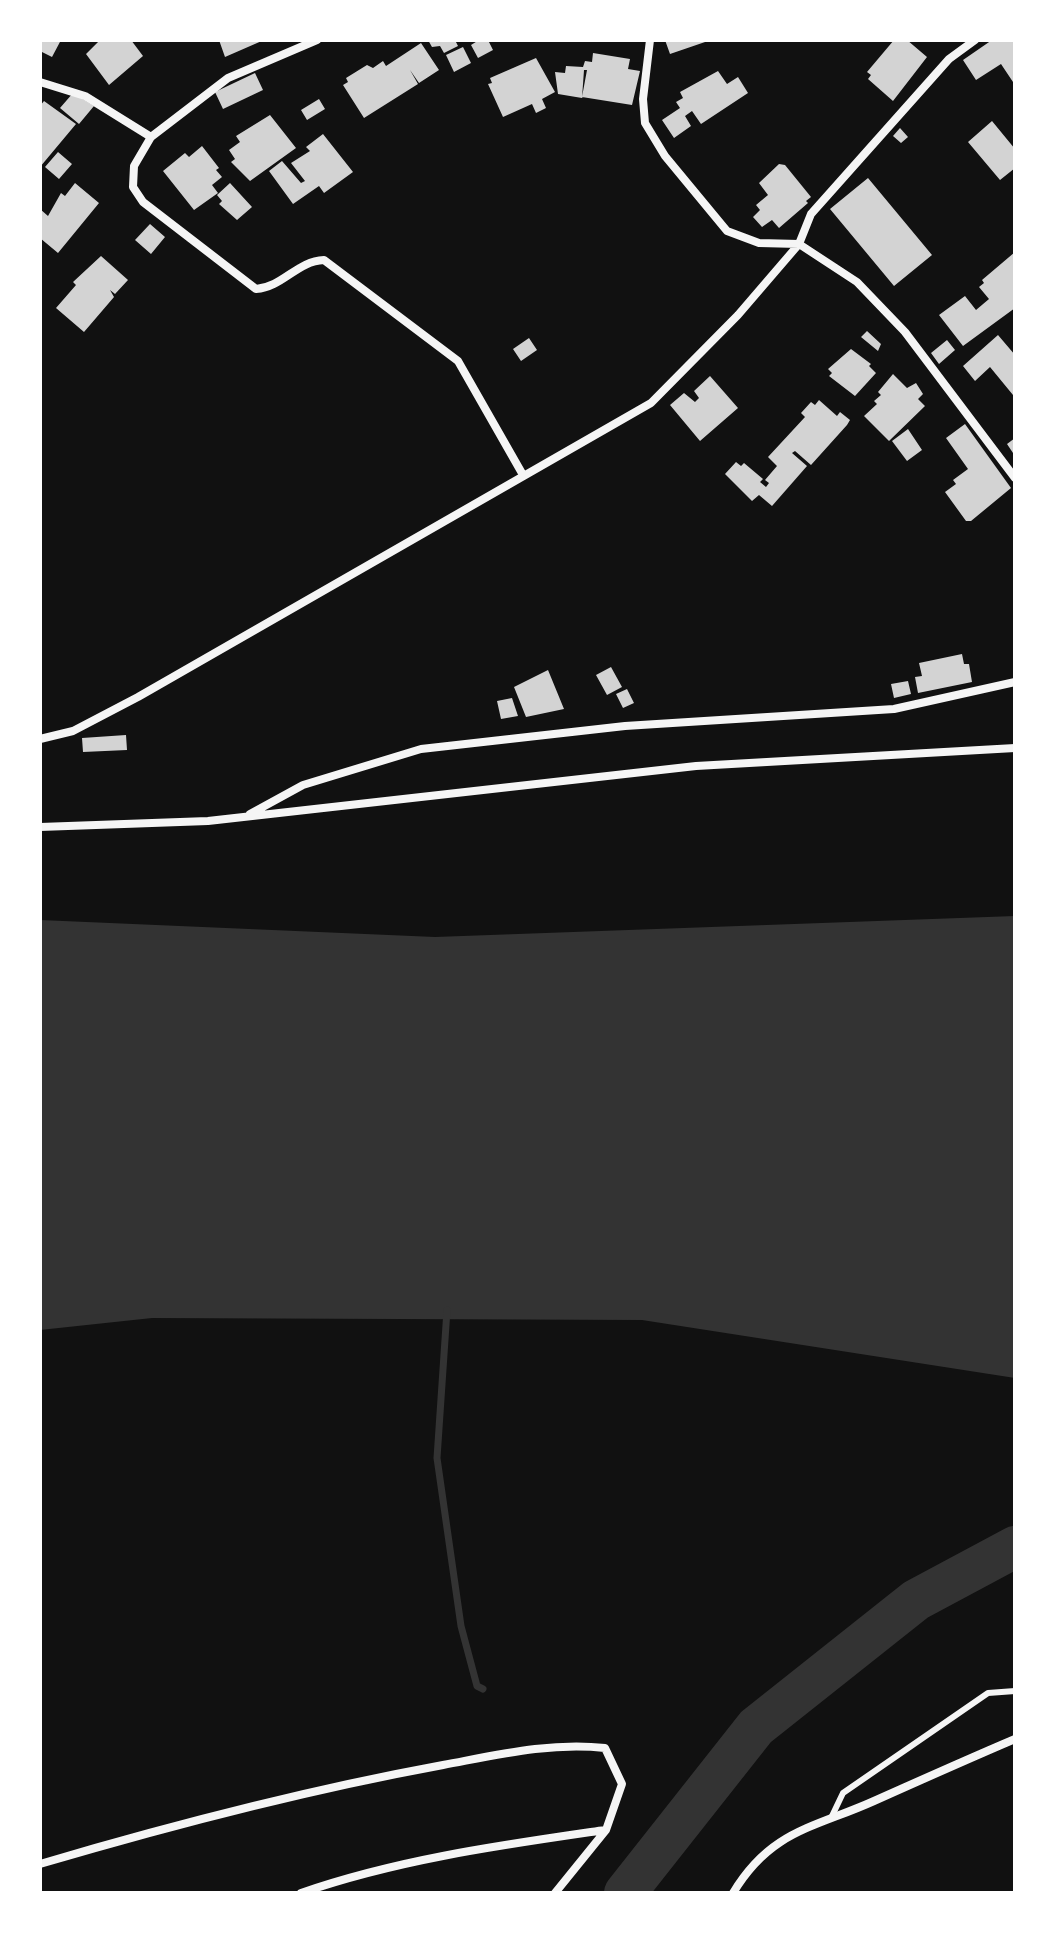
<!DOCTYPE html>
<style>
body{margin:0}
#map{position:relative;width:1055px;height:1933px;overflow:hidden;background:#111;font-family:Raleway,sans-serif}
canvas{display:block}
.frame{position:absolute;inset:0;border:42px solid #fff;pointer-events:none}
</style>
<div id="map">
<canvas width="1055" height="1933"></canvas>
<div class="frame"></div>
</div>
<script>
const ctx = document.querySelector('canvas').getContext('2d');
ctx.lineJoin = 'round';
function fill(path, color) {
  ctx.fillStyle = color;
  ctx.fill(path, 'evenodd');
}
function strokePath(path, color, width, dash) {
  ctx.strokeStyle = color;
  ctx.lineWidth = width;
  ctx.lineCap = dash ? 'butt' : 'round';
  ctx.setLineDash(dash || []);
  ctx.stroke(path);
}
fill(new Path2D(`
 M1015,916V1378L642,1320L152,1318L40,1330V920L435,937Z`), '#333');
strokePath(new Path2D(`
 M447,1310L437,1458L461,1626L477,1686L483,1689`), '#333', 7);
strokePath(new Path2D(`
 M625,1893L756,1727L916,1600L1015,1547`), '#333', 42);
fill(new Path2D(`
 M41,40H61L52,57L40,51Z
 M100,40H131L143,56L109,85L86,54Z
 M219,40H264L225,57Z
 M428,40H455L458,46L444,53L440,46L432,47Z
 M479,40H488L493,50L478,58L471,45Z
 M665,40H708V41L670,54Z
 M894,40H907L927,57L893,101L868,79L871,75L867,72Z
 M992,40H1015V85L1001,64L976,80L963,60Z
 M421,43L439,70L419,83L410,70L418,84L364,118L343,85L348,82L346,78L367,65L373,68L383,61L386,66Z
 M463,47L471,63L454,72L446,55Z
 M593,53L630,59L628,69L640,71L632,105L582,97L587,70H584L582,98L558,94L555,72L565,73L566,66L583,67L585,61L592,62Z
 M536,58L555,92L542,99L546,108L536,113L532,104L503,117L488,84L492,83L490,78Z
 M718,71L727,84L738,77L748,93L701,124L692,111L685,116L691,126L674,138L662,120L680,108L676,102L683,98L680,92Z
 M255,73L263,90L223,109L215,92Z
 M73,93L94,106L79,124L60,108Z
 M319,99L325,109L307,120L301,110Z
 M44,101L76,124L40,167V106Z
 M270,115L296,148L250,181L231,162L235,159L229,150L240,142L236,136Z
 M992,121L1015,149V168L1000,180L968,142Z
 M900,128L908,137L901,143L893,136Z
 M323,134L353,172L324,193L319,186L293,204L269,171L282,161L301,183L305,181L291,163L310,151L306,147Z
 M202,146L219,168L216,170L222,177L212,185L218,193L194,210L163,171L185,153L189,157Z
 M58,152L72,164L59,179L45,167Z
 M779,164L785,165L811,197L806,201L808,203L779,228L772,220L762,227L753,217L760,210L756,205L768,195L759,183Z
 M868,178L932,255L894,286L830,209Z
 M75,183L99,203L58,253L40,238V209L48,216L61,193L65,196Z
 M230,183L252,207L237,220L219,204L222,201L217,195Z
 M150,224L165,237L151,254L135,240Z
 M1015,252V308L963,346L939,315L965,296L976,310L989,299L979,287L984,283L982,280Z
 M101,256L128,280L115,294L110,290L114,297L84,332L56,308L76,285L73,282Z
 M867,331L881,344L878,351L861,337Z
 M998,335L1015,355L1013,395L990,367L975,381L963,366Z
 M529,338L537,350L521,361L513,349Z
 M947,340L955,350L939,364L931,353Z
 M851,349L871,364L869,366L876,373L855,396L829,376L832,373L828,369Z
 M893,374L907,388L916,383L923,394L918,399L925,406L889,441L864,416L877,404L874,401L881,395L878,392Z
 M710,376L738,408L700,441L670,405L684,393L695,402L699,398L694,391Z
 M819,400L837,416L840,412L850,420L847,425L811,465L795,451L792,453L807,466L772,506L759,495L752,501L725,474L736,462L741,466L744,463L763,479L760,482L766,487L769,483L765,480L777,466L768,457L805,417L801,413L811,402L815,405Z
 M965,424L1011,488L971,521H966L945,492L956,484L953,480L968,469L946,438Z
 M908,429L922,450L907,461L892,441Z
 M1015,438V456L1007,444Z
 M962,654L964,664H969L972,682L918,693L915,677L922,676L919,663Z
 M611,667L622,687L607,695L596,675Z
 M548,670L564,709L526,717L514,687Z
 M908,681L911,694L894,698L891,684Z
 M627,689L634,703L623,708L616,694Z
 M512,698L518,716L501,719L497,701Z
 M126,735L127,750L83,752L82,738Z`), '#d3d3d3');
strokePath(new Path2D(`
 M832,1816L843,1793L988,1693L1015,1691`), '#f5f5f5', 6);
strokePath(new Path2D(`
 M317,40L228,78L151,137L134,166L133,187L143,202L256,289C283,287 297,261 324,260L458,361L523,475
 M650,40L643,99L645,123L665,156L727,231L759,243L799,244L857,282L905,332L1015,478
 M40,82L85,96L151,137
 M40,739L73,731L138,697L651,403L738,315L799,244L811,214L949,59L975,40
 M250,814L303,785L421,749L625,726L894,709L1015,682
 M40,827L208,821L696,766L1015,748
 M40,1864C172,1825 307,1790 443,1765C497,1755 550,1742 605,1748L622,1784L606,1830L555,1893
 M301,1893C399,1859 502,1845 605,1830
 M733,1893C771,1830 814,1828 874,1801C921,1780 968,1759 1015,1739`), '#f5f5f5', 8);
</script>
